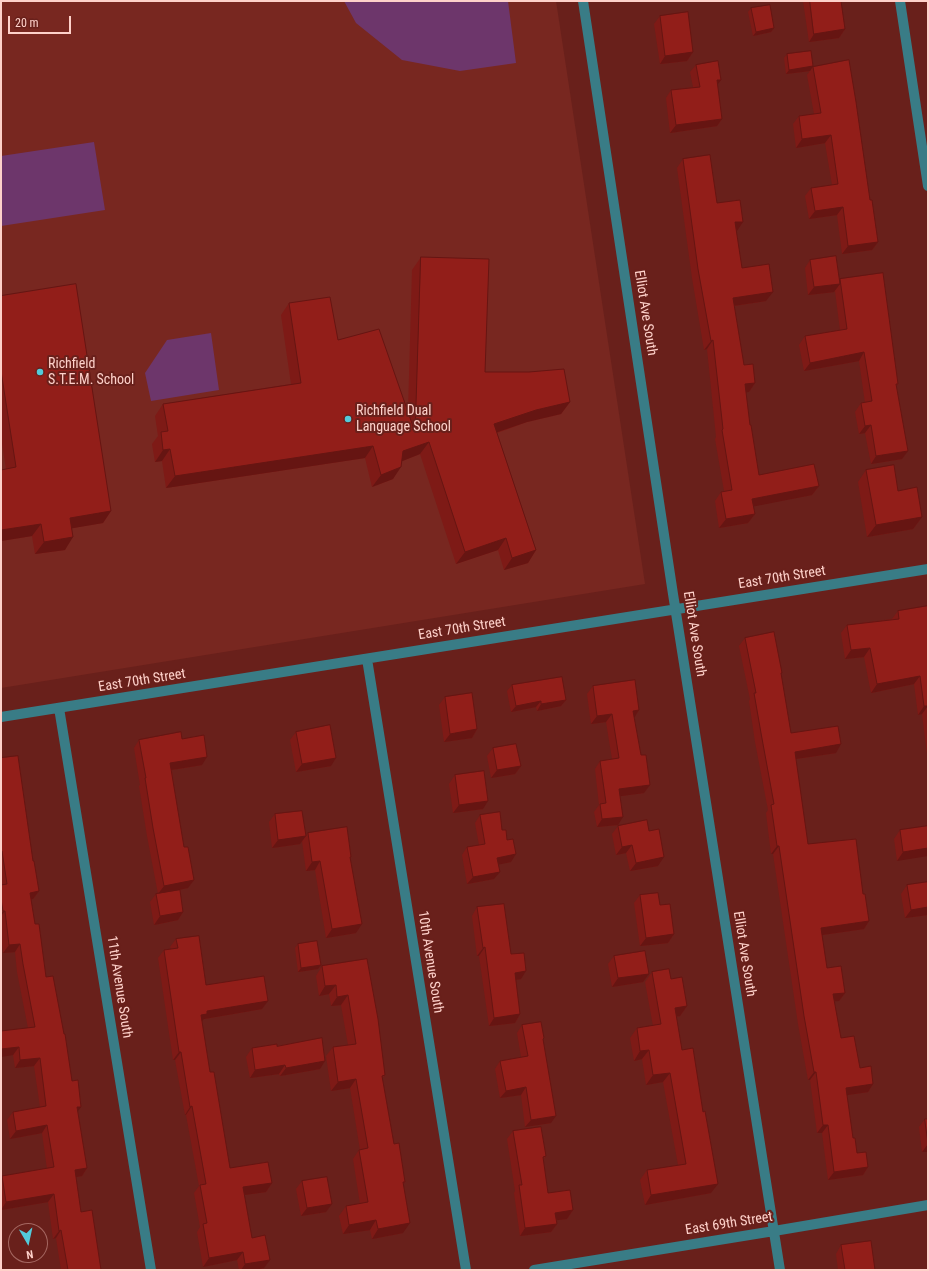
<!DOCTYPE html>
<style>
body{margin:0}
#map{position:relative;width:929px;height:1271px;overflow:hidden;background:#69201b;font-family:"Roboto Condensed",sans-serif}
canvas{display:block}
.frame{position:absolute;inset:0;border:2px solid #fed1ca;pointer-events:none}
.north{position:absolute;left:8px;top:1223px;width:40px;height:40px;box-sizing:border-box;background:#69201b;border:1px solid #a56761;border-radius:50%;rotate:171deg;font-size:11px;font-weight:700;line-height:16px;text-align:center;color:#fed1ca}
.north::after{content:'';display:block;margin:auto;width:14px;height:18px;background:#53cbdb;clip-path:polygon(50% 0,100% 100%,50% 72%,0 100%)}
.scale{position:absolute;left:8px;top:16px;width:63px;height:18px;box-sizing:border-box;border:2px solid #fed1ca;border-top:0;padding-left:5px;font-size:12px;line-height:14px;white-space:nowrap;color:#fed1ca;-webkit-text-stroke:3px #69201b;paint-order:stroke}
</style>
<div id="map">
<canvas width="929" height="1271"></canvas>
<div class="frame"></div>
<div class="north">N</div>
<div class="scale">20 m</div>
</div>
<script>
const ctx = document.querySelector('canvas').getContext('2d');
ctx.lineJoin = 'round';
function fill(path, color) {
  ctx.fillStyle = color;
  ctx.fill(path, 'evenodd');
}
function strokePath(path, color, width, dash) {
  ctx.strokeStyle = color;
  ctx.lineWidth = width;
  ctx.lineCap = dash ? 'butt' : 'round';
  ctx.setLineDash(dash || []);
  ctx.stroke(path);
}
function write(font, color, halo, rows, align = 'center') {
  ctx.font = font + ' "Roboto Condensed",sans-serif';
  ctx.lineWidth = 4;
  ctx.setLineDash([]);
  ctx.textBaseline = 'middle';
  ctx.strokeStyle = halo;
  ctx.fillStyle = color;
  for (const [text, x, y, turn = 0] of rows) {
    ctx.save();
    ctx.translate(x, y);
    ctx.rotate((+turn || 0) * Math.PI / 180);
    ctx.textAlign = isNaN(turn) ? turn : align;
    if (halo) ctx.strokeText(text, 0, 0);
    ctx.fillText(text, 0, 0);
    ctx.restore();
  }
}
fill(new Path2D(`
 M1,1H556L645,584L1,688Z`), '#782720');
fill(new Path2D(`
 M344,1H508L516,63L460,71L402,60L356,23Z
 M94,142L105,210L1,226V156Z
 M211,333L219,390L151,401L145,373L167,340Z`), '#6d366b');
strokePath(new Path2D(`
 M583,1L673,594L780,1270
 M900,1L928,186
 M367,659L466,1270
 M59,708L151,1270
 M1,717L928,569
 M534,1270L774,1231L928,1205`), '#397c86', 10);
fill(new Path2D(`
 M803,1H841L845,29L839,38L809,42Z
 M751,8L774,28L771,32L753,36L748,12Z
 M660,16L693,52L687,61L660,64L654,24Z
 M787,54L810,71L786,74L784,58Z
 M696,65L722,119L717,126L670,133L666,98L671,90L693,87L690,72Z
 M813,67L870,200L878,242L872,250L842,254L837,215L809,219L805,196L811,188L832,185L825,143L796,148L793,124L799,116L814,114L807,75Z
 M683,159L737,231H736L742,268L766,301L734,306L744,365L755,383L749,392H746L750,425L759,475L819,486L812,495L753,506L755,514L748,523L719,528L715,501L721,492L724,491L715,439L716,437L707,349L704,350L692,278L677,168Z
 M421,257L485,372L570,402L561,414L527,422L497,433L536,550L528,563L504,570L498,550L456,564L420,454L402,461L393,479L372,487L365,458L166,488L162,461L155,462L152,444L158,436L155,416L163,404L291,384L281,315L289,303L338,340L408,411L412,270Z
 M810,260L839,281L840,279L898,384L896,387L902,459L871,464L865,433L859,434L855,412L861,403H865L859,361L804,371L799,345L805,336L840,330L835,291L834,292L808,295L805,268Z
 M1,296L111,511L103,523L72,528L65,550L35,554L32,536L1,541V470L6,469L1,437Z
 M866,470L898,491L922,517L913,529L867,537L858,482Z
 M928,606V762L922,714L918,715L914,684L871,693L864,657L845,659L841,633L847,625L892,619L898,611Z
 M745,638L781,675L791,733L836,753L796,759L808,844L863,894L869,921L864,929L822,935L827,968L845,993L839,1001H834L841,1038L860,1068L873,1084L868,1092L847,1095L853,1138L857,1153L868,1167L863,1175L828,1180L822,1133H817L810,1080H808L798,1024L773,854H771L766,813L768,810L755,742L749,701L750,699L739,646Z
 M512,685L566,700L561,706L537,711L536,707L511,712L507,691Z
 M593,686L639,710L634,717L644,793L620,796L618,825L597,827L594,812L599,805L595,769L600,761L612,759L606,722L591,724L587,694Z
 M445,697L477,729L472,738L444,742L439,705Z
 M296,732L331,766L296,772L290,740Z
 M182,739L202,765L172,770L188,888L172,891L183,912L178,920L154,925L150,902L156,894H158L147,836L139,786L140,785L134,748L139,740Z
 M493,748L521,766L515,774L491,778L487,756Z
 M1,758L33,861L39,891L33,899H31L35,924L46,977L72,1081L78,1111L87,1168L82,1176L76,1177L81,1212L101,1270H61L56,1238L53,1239L48,1202L1,1210V1178L2,1176L47,1169L42,1133L10,1139L7,1120L13,1112L40,1107L34,1066L15,1068L13,1055L28,1028L17,972L15,952L3,953L1,934Z
 M455,775L483,809L453,813L449,784Z
 M275,814L306,836L308,833L351,857L350,859L356,933L326,938L315,870L306,871L302,841L300,844L272,848L269,822Z
 M480,815L502,830L511,862L498,864L494,879L467,884L462,855L467,847L479,845L475,823Z
 M618,826L649,831L658,866L630,871L626,853L616,855L612,834Z
 M928,826L897,861L894,839L900,830Z
 M928,882V915L905,918L901,894L907,885Z
 M640,895L660,905L674,934L668,943L640,946L634,903Z
 M477,907L511,954L521,979L516,980L520,1014L515,1023L489,1026L479,956H477L472,916Z
 M176,939L206,985L262,1009L204,1019L202,1021L210,1072L230,1168L272,1183L266,1192L244,1195L252,1238L264,1268L255,1270H239L237,1260L203,1267L197,1232L200,1227L194,1193L199,1186L186,1115H185L175,1060H173L158,958L164,950L171,949L170,947Z
 M298,944L321,965L318,969L298,972L295,948Z
 M614,956L649,974L643,982L612,987L608,964Z
 M367,959L385,1075L382,1079L394,1144L405,1182L403,1185V1233L372,1239L370,1230L343,1234L339,1216L346,1206L360,1204L353,1159L359,1150H360L350,1088L331,1091L326,1056L333,1047L348,1045L341,1005L331,1006L329,994L319,996L316,976L322,966Z
 M652,972L671,979L687,1006L680,1016L676,1017L682,1050L711,1193L645,1205L640,1180L647,1170L678,1165L663,1082L646,1085L642,1059L634,1061L630,1038L637,1028L653,1026L645,982Z
 M522,1025L543,1040L551,1123L525,1127L521,1095L500,1098L495,1069L500,1061L521,1057L517,1033Z
 M277,1046L320,1069L280,1076L279,1074L250,1078L246,1057L252,1048Z
 M925,1119H928V1152H922L919,1127Z
 M513,1131L546,1156L543,1160L548,1193L573,1210L567,1219L556,1220L557,1224L551,1232L520,1236L514,1193L515,1191L507,1139Z
 M302,1181L326,1212L301,1216L296,1189Z
 M841,1245L875,1270H838L836,1254Z`), '#7e1a16');
fill(new Path2D(`
 M774,28L771,32L753,36L756,32Z
 M845,29L839,38L809,42L814,34Z
 M693,52L687,61L660,64L665,56Z
 M813,66L810,71L786,74L789,70Z
 M717,80H721L716,87Z
 M722,119L717,126L670,133L676,125Z
 M831,135L825,143L796,148L802,139Z
 M843,207L837,215L809,219L815,211Z
 M735,222H743L737,231L729,232Z
 M878,242L872,250L842,254L848,246Z
 M840,284L834,292L808,295L814,287Z
 M773,292L766,301L726,307L733,298Z
 M713,340L707,349L704,350L711,341Z
 M864,352L859,361L804,371L810,363Z
 M755,383L749,392L739,393L745,384Z
 M570,402L561,414L527,422L486,436L494,424L536,410Z
 M871,425L865,433L859,434L865,426Z
 M429,442L420,454L395,464L403,451Z
 M373,446L365,458L166,488L175,476Z
 M170,449L162,461L155,462L163,450Z
 M908,451L902,459L871,464L876,456Z
 M401,467L393,479L372,487L381,475Z
 M819,486L812,495L746,508L752,499Z
 M111,511L103,523L62,530L70,518Z
 M755,514L748,523L719,528L726,519Z
 M922,517L913,529L867,537L876,525Z
 M41,524L32,536L1,541V530Z
 M73,537L65,550L35,554L44,542Z
 M506,538L498,550L456,564L465,552Z
 M536,550L528,563L504,570L512,558Z
 M870,648L864,657L845,659L851,650Z
 M920,676L914,684L871,693L877,684Z
 M566,700L561,706L537,711L541,704Z
 M541,701L536,707L511,712L516,706Z
 M924,706H928L922,714L918,715Z
 M639,710L634,718L633,711Z
 M612,714L606,722L591,724L597,716Z
 M477,729L472,738L444,742L450,734Z
 M841,744L836,753L789,760L795,752Z
 M207,757L202,765L165,771L170,763Z
 M336,758L331,766L296,772L302,764Z
 M521,766L515,774L491,778L497,770Z
 M650,785L644,793L614,797L619,789Z
 M488,801L483,809L453,813L459,805Z
 M623,817L618,825L597,827L602,819Z
 M306,836L300,844L272,848L278,840Z
 M632,845L626,853L616,855L622,847Z
 M777,846H779L773,854H771Z
 M928,848V856L897,861L903,852Z
 M516,854L511,862L492,866L497,858Z
 M664,857L658,866L630,871L636,863Z
 M320,861L315,870L306,871L312,862Z
 M500,872L494,879L467,884L473,877Z
 M194,880L188,888L158,894L164,886Z
 M39,891L33,899L24,900L30,893Z
 M928,907V915L905,918L911,910Z
 M3,911H5L1,916V914Z
 M183,912L178,920L154,925L160,916Z
 M869,921L864,929L815,936L821,928Z
 M362,924L356,933L326,938L332,929Z
 M674,934L668,943L640,946L646,938Z
 M20,944L15,952L3,953L9,945Z
 M485,947L479,956H477L483,948Z
 M321,965L318,969L298,972L301,968Z
 M526,971L521,979L509,981L515,973Z
 M649,974L643,982L612,987L618,978Z
 M336,985L329,994L319,996L325,986Z
 M845,993L839,1001L827,1002L833,994Z
 M348,995L341,1005L331,1006L337,997Z
 M268,1001L262,1009L204,1019L201,1022V1015L207,1011Z
 M687,1006L680,1016L668,1018L675,1008Z
 M520,1014L515,1023L489,1026L494,1018Z
 M19,1047L13,1055L1,1057V1049Z
 M649,1050L642,1059L634,1061L640,1051Z
 M179,1052H181L175,1060H173Z
 M40,1058L34,1066L15,1068L20,1060Z
 M325,1061L320,1069L280,1076L286,1068Z
 M285,1065L279,1074L250,1078L255,1070Z
 M814,1072H816L810,1080H808Z
 M670,1073L663,1082L646,1085L653,1075Z
 M356,1079L350,1088L331,1091L338,1082Z
 M873,1084L868,1092L841,1096L846,1088Z
 M526,1087L521,1095L500,1098L506,1091Z
 M192,1106L186,1115H185L190,1107Z
 M77,1107H81L76,1114Z
 M556,1116L551,1123L525,1127L531,1120Z
 M47,1125L42,1133L10,1139L16,1131Z
 M823,1125H828L822,1133H817Z
 M928,1144V1152H922Z
 M868,1167L863,1175L828,1180L834,1172Z
 M87,1168L82,1176L70,1178L75,1170Z
 M272,1183L266,1192L237,1196L243,1187Z
 M718,1184L711,1193L645,1205L651,1195Z
 M54,1194L48,1202L1,1210L6,1202Z
 M332,1204L326,1212L301,1216L307,1208Z
 M573,1210L567,1219L550,1221L555,1213Z
 M376,1220L370,1230L343,1234L349,1225Z
 M410,1223L403,1233L372,1239L378,1229Z
 M557,1224L551,1232L520,1236L525,1228Z
 M61,1230L56,1238L53,1239L59,1231Z
 M243,1252L237,1260L203,1267L209,1258Z
 M270,1260L264,1268L255,1270H241L245,1264Z`), '#661512');
const building = new Path2D(`
 M810,1H841L845,29L814,34Z
 M770,5L774,28L756,32L751,8Z
 M688,12L693,52L665,56L660,16Z
 M811,51L813,66L789,70L787,54Z
 M849,60L856,102L870,200H872L878,242L848,246L843,207L815,211L811,188L838,184L831,135L802,139L799,116L821,113L813,67Z
 M718,61L721,80H717L722,119L676,125L671,90L700,87L696,65Z
 M710,155L717,203L740,200L743,222H735L742,268L769,264L773,292L733,298L744,365L753,364L755,383L745,384L750,425H751L759,475L814,464L819,486L752,499L755,514L726,519L721,492L732,490L722,430L723,429L713,340L711,341L698,269L683,159Z
 M836,256L840,284L814,287L810,260Z
 M421,257L489,259L485,372H529L564,369L570,402L536,410L494,424L536,550L512,558L506,538L465,552L429,442L403,451L401,467L381,475L373,446L175,476L170,449L163,450L161,432L168,431L163,404L301,383L289,303L330,297L338,340L379,329L415,432Z
 M883,273L898,384H896L908,451L876,456L871,425L865,426L861,403L872,401L864,352L810,363L805,336L847,329L840,279Z
 M76,284L111,511L70,518L73,537L44,542L41,524L1,530V470L16,467L1,371V296Z
 M894,465L898,491L917,487L922,517L876,525L866,470Z
 M928,606V708V706H924L920,676L877,684L870,648L851,650L847,625L899,619L898,611Z
 M774,632L782,673H781L791,733L838,726L841,744L795,752L808,844L856,839L863,894H865L869,921L821,928L827,968L841,966L845,993L833,994L841,1038L854,1036L860,1068L871,1066L873,1084L846,1088L853,1138H855L857,1153L866,1152L868,1167L834,1172L828,1125H823L816,1072H814L804,1016L779,846H777L771,805L774,804L761,733L754,693H756L745,638Z
 M562,677L566,700L541,704V701L516,706L512,685Z
 M635,680L639,710L633,711L641,755H646L650,785L619,789L623,817L602,819L600,804L606,803L600,761L619,758L612,714L597,716L593,686Z
 M472,693L477,729L450,734L445,697Z
 M330,725L336,758L302,764L296,732Z
 M181,732L182,739L204,735L207,757L170,763L184,847H188L194,880L164,886L153,828L145,778H146L139,740Z
 M516,744L521,766L497,770L493,748Z
 M18,756L33,861H34L39,891L30,893L35,924H39L46,977L53,976L64,1034H65L72,1081L78,1080L81,1107H77L87,1168L75,1170L81,1212L92,1210L101,1270H68L61,1230L59,1231L54,1194L6,1202L2,1176L54,1167L47,1125L16,1131L13,1112L46,1106L40,1058L20,1060L19,1047L1,1049V1031L35,1027L23,964L20,944L9,945L5,911H3L1,899V885L7,884L2,851H1V758Z
 M484,771L488,801L459,805L455,775Z
 M302,811L306,836L278,840L275,814Z
 M500,812L502,830H506L507,840L513,839L516,854L497,858L500,872L473,877L467,847L485,844L480,815Z
 M647,820L649,831L659,829L664,857L636,863L632,845L622,847L618,826Z
 M928,826V848L903,852L900,830Z
 M347,827L351,857H350L362,924L332,929L320,861L312,862L308,833Z
 M928,882V907L911,910L907,885Z
 M180,890L183,912L160,916L156,894Z
 M658,893L660,905L670,904L674,934L646,938L640,895Z
 M504,904L511,954L524,953L526,971L515,973L520,1014L494,1018L485,947L483,948L477,907Z
 M199,936L206,985L264,976L268,1001L207,1011V1014L201,1015L210,1072H214L230,1168L268,1162L272,1183L243,1187L252,1238L265,1235L270,1260L245,1264L243,1252L209,1258L203,1224L207,1223L200,1185L206,1184L192,1106L190,1107L181,1052H179L164,950L178,948L176,939Z
 M317,941L321,965L301,968L298,944Z
 M645,951L649,974L618,978L614,956Z
 M367,959L378,1019L385,1075L382,1076L394,1144L399,1143L405,1182H403L410,1223L378,1229L376,1220L349,1225L346,1206L368,1202L359,1150L368,1148L356,1079L338,1082L333,1047L356,1044L348,995L337,997L336,985L325,986L322,966Z
 M669,969L671,979L682,977L687,1006L675,1008L682,1050L693,1048L703,1112L705,1111L718,1184L651,1195L647,1170L686,1164L670,1073L653,1075L649,1050L640,1051L637,1028L661,1024L652,972Z
 M541,1022L544,1038L543,1039L556,1116L531,1120L526,1087L506,1091L500,1061L528,1056L522,1025Z
 M322,1038L325,1061L286,1068L285,1065L255,1070L252,1048L277,1044V1046Z
 M925,1119H928V1143Z
 M541,1127L546,1156L543,1157L548,1193L570,1190L573,1210L555,1213L557,1224L525,1228L519,1185H522L513,1131Z
 M327,1177L332,1204L307,1208L302,1181Z
 M871,1241L875,1270H845L841,1245Z`);
fill(building, '#921e19');
strokePath(building, '#661512', 1);
for (const [x, y, r, color] of [
 [40,372,4,"#53cbdb"],
 [348,419,4,"#53cbdb"]
]) {
  const dot = new Path2D();
  dot.arc(x, y, r, 0, 2 * Math.PI);
  ctx.fillStyle = color;
  ctx.fill(dot);
  strokePath(dot, '#69201b', 1.5);
}
write('14px', '#fed1ca', '#69201b', [
 ["Elliot Ave South",645,313,81],
 ["East 70th Street",782,578,-9],
 ["East 70th Street",462,629,-9],
 ["Elliot Ave South",694,634,81],
 ["East 70th Street",142,681,-9],
 ["Elliot Ave South",744,954,81],
 ["10th Avenue South",430,962,81],
 ["11th Avenue South",119,987,81],
 ["East 69th Street",729,1224,-9]
]);
write('14px', '#fed1ca', '#69201b', [
 ["Richfield",48,364],
 ["S.T.E.M. School",48,380],
 ["Richfield Dual",356,411],
 ["Language School",356,427]
], 'left');
</script>
